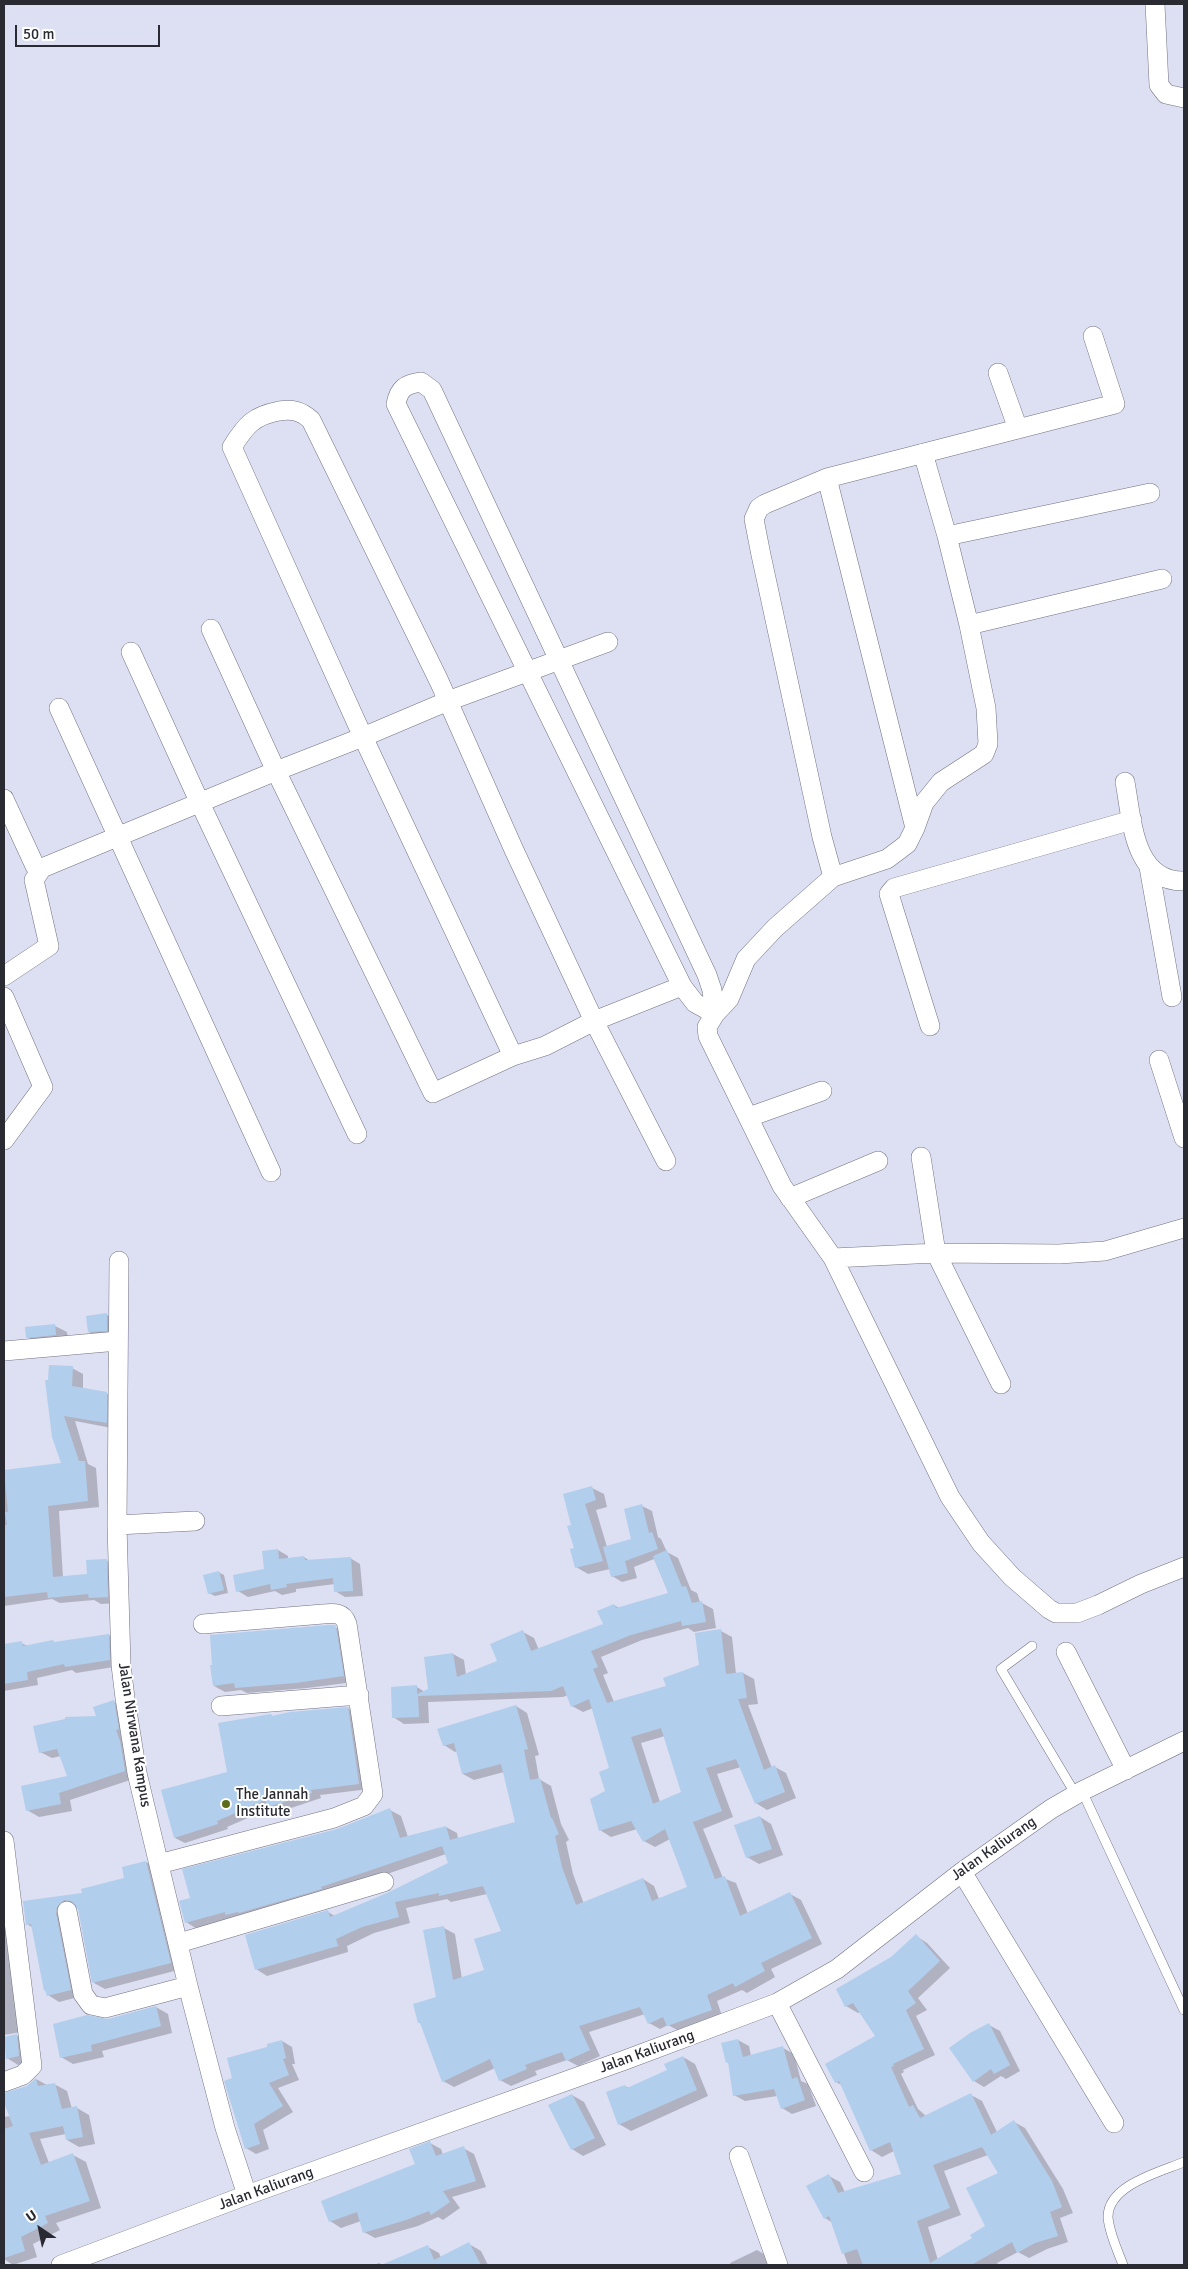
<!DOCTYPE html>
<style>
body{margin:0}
#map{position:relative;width:1188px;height:2269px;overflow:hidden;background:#dddff2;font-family:Signika,sans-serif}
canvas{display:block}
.frame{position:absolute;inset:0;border:5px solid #2a2b32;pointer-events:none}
.north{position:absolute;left:15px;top:2204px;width:50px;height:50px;-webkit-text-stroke:4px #fff;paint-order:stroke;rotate:326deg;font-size:14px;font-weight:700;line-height:20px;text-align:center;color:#2a2b32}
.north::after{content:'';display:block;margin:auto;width:18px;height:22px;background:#2a2b32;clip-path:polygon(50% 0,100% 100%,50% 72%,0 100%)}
.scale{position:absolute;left:15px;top:25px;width:145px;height:22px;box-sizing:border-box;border:2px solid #2a2b32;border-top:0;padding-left:6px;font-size:15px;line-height:18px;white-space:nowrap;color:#2a2b32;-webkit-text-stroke:4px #fff;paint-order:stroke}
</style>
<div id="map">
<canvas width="1188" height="2269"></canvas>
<div class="frame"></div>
<div class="north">U</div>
<div class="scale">50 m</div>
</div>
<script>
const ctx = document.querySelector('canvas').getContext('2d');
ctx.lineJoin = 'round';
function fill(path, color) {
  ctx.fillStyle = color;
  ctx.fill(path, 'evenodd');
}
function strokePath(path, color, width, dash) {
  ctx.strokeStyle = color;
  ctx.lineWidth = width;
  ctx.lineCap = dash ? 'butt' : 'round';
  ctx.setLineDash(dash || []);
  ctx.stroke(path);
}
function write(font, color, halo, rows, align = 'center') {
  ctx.font = font + ' Signika,sans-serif';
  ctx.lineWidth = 4;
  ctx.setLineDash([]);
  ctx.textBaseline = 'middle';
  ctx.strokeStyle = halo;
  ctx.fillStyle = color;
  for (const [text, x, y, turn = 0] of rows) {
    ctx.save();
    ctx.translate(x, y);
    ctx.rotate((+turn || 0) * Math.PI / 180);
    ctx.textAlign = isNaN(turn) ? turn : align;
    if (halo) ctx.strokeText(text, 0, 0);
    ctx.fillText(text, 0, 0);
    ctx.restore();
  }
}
fill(new Path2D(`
 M107,1315L119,1321V1337L101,1338L89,1332L87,1317Z
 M55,1326L67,1332L68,1341L39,1344L27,1337L26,1328Z
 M72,1368L83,1374V1389L106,1393L117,1400V1429L75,1421L88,1464L96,1468L99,1507L59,1511L63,1578L88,1575L106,1560L117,1566L118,1603L101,1604L94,1600L60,1603L52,1599L4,1606V1577L15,1576L12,1548L4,1551V1471L63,1464L53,1437Z
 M592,1488L604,1494L607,1507L596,1510L607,1547L632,1540L642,1506L652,1511L658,1537L661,1539L667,1552L678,1558L691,1590L697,1593L700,1602L713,1609L716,1628L694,1632L688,1628L642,1640L601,1657L608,1673L603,1675L614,1702L668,1686L700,1666L721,1631L732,1637L736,1674L743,1673L754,1679L758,1704L748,1705L772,1768L775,1767L786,1773L796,1798L767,1810L756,1803L741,1767L717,1774L733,1817L703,1829L723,1878L736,1883L748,1914L790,1894L801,1900L822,1944L771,1969L775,1977L770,1980L747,1993L742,1990L717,2001L722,2016L679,2031L668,2025L660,2029L649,2023L645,2014L589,2032L600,2056L578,2066L567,2060L535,2071L537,2075L511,2086L500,2080L495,2068L454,2087L443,2081L421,2024L419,2022L438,1998L444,1928L455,1934L462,1979L486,1971L502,1932L487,1894L451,1902L447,1899L406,1908L410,1923L374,1933L347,1946L348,1952L267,1976L256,1969L328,1912L335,1916L388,1894L450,1863L446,1854L331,1893L197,1929L186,1922L192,1898L337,1830L390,1810L401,1816L408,1837L446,1827L457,1833L458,1839L516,1823L504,1772L474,1780L463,1774L457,1751L455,1752L444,1745L516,1706L527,1713L539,1755L535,1756L539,1779L551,1786L561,1824L569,1840L566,1842L573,1874L584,1904L643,1879L654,1886L659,1899L688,1888L670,1839L655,1847L644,1841L637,1829L611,1837L600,1830L611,1769L593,1708L583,1712L572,1706L568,1695L563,1697L428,1702L429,1723L404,1724L393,1717L417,1687L425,1692L430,1690L453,1654L464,1660L466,1675L499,1662L523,1632L534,1638L539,1650L604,1625L614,1605L619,1608L669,1594L654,1559L634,1567L637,1578L622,1582L612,1576L610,1569L588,1574L576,1567L573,1526ZM665,1736L682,1792L660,1802L641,1743Z
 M278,1550L288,1556V1559L304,1557L310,1561L350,1558L360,1564L363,1596L345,1597L335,1591V1584L296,1589V1592L282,1595L275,1591L248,1597L238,1591L265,1570Z
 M218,1572L224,1575L228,1593L215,1596L209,1593Z
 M335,1627L346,1633L354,1682L307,1688L247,1693L241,1690L225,1692L214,1686Z
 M109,1635L119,1641L120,1666L76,1673L72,1670L37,1678L38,1685L4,1691V1646L21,1643L28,1646L53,1641L56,1643Z
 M114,1702L125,1708L136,1778L70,1800L72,1811L39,1817L27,1810L68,1777L61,1756L52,1758L40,1752L98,1717Z
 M348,1708L358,1714L369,1789L320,1795L321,1798L279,1812L271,1808L227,1827L228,1829L185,1843L175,1838L228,1773L271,1715L274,1717Z
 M760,1817L771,1824L783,1855L759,1864L747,1857Z
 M146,1862L158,1869L182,1969L105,1989L94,1983L79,1908L77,1905L68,1913L82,1996L59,2002L48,1995L45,1990L33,1928L27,1924L24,1902L83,1894L126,1878Z
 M4,1880L21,2032L4,2035Z
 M916,1936L927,1943L950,1968L918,1998L927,2010L916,2016L935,2055L903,2070L904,2072L901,2074L918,2109L926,2116L971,2095L982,2101L997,2132L1014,2122L1025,2128L1063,2189L1073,2213L1060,2218L1068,2242L1047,2249L1029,2258L1018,2252L997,2263L998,2265H848L833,2223L825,2218L829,2176L840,2182L845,2192L903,2175L894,2151L882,2157L871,2150L843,2086L836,2082L876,2036L860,2012L858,2013L846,2006L892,1958ZM988,2155L1000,2173L987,2226L973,2238L938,2260L928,2227L961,2215L944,2171Z
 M156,2007L168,2014L172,2033L102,2051L104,2057L73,2064L61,2057L108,2020Z
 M989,2025L1000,2031L1020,2071L1006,2079L1001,2076L984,2087L974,2081Z
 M16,2035L28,2042L31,2062L18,2065L7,2058L4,2038Z
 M738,2040L749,2046L751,2056L783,2048L794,2054L801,2081L808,2084L816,2106L792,2114L782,2108L777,2096L745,2101L734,2095L730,2064L727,2062Z
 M282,2041L292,2047L295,2064H292L299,2080L278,2088L293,2112L263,2130L269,2149L256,2154L246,2148L233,2079L269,2048Z
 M683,2057L695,2064L708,2096L631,2131L619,2124L625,2086L629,2088L668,2071Z
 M36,2079L47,2085L54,2084L67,2091L72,2109L77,2108L89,2115L95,2144L79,2147L67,2140L66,2134L40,2139L49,2163L73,2155L86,2162L101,2208L56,2223L60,2230L33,2244L37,2257L13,2265L4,2259V2117L10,2116L4,2100V2094L28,2087Z
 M572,2095L584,2102L606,2145L583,2156L572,2149Z
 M430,2143L441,2149L443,2155L463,2148L474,2154L486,2187L452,2197L460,2208L443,2220L438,2217L418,2226L375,2238L364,2232L361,2221L341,2228L330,2221L416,2165Z
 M469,2244L481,2251L488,2265H374L379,2263L383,2265L428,2247L439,2253L441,2258Z
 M757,2250L769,2257L773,2265H731L730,2263Z`), '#0003');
fill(new Path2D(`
 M107,1313V1331L88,1332L86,1316Z
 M55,1324L56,1335L26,1338L25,1327Z
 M49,1365L73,1366L72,1386L107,1392V1423L64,1416L79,1461H85L88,1501L48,1506L53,1577L87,1574L86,1560L107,1559L108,1597L89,1598L88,1594L48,1598L47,1592L4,1597V1525H7L5,1512H8L4,1470L61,1463L52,1437L45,1380H48Z
 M592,1486L596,1500L585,1504L603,1561L575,1568L570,1549L574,1548L567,1526L571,1525L563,1494Z
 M642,1504L649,1533L652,1532L658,1549L625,1561L628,1573L611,1577L603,1547L631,1539L624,1509Z
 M278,1549L279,1559L304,1556L305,1560L351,1557L353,1591L334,1592L333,1578L286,1584L287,1587L271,1590L270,1584L236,1592L233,1575L264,1569L262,1551Z
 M667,1550L682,1587L686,1586L692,1603L702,1601L706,1622L682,1626L681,1621L631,1635L591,1651L598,1667L593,1669L607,1703L666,1686L663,1678L699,1665L695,1633L721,1629L726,1674L743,1672L747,1698L738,1699L764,1770L775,1765L785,1792L755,1804L736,1759L706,1768L722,1811L693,1822L715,1879L725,1876L740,1916L790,1892L812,1938L761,1963L765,1971L759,1974L735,1987L733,1983L707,1995L712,2010L667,2026L663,2017L648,2024L640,2007L579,2026L590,2050L566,2061L562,2052L525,2065L527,2069L499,2081L490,2059L442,2082L420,2023H418L413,2004L436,1997L423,1930L444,1926L453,1980L484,1970L474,1939L501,1931L483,1886L439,1896V1893L395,1902L399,1917L362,1927L336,1939L338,1946L255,1970L245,1935L328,1910L330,1917L387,1893L448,1863L442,1846L321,1887L322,1889L239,1913L238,1912L225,1915V1912L185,1923L179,1901L190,1898L182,1869L337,1829L390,1808L400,1838L446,1826L450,1840L515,1822L501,1764L462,1774L454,1743L443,1746L437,1729L516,1705L528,1749L524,1750L530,1780L540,1778L551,1818H552L559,1834L555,1836L562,1867L576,1905L643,1878L652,1901L687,1887L665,1829L643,1842L631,1821L599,1831L590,1799L605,1791L599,1772L609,1768L589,1699L571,1707L563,1686L551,1691L418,1696L419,1717L392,1718L391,1687L417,1685V1694L428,1689L424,1657L453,1653L457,1677L497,1661L490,1644L523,1630L531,1651L603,1624L597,1611L614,1604L616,1608L668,1593L653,1556ZM661,1728L681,1792L653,1804L631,1737Z
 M219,1571L224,1590L208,1594L203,1575Z
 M328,1625H335L336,1627L344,1676L295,1683L235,1688L234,1683L213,1686L210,1665H212L210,1635Z
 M109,1634L110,1660L65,1667L64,1664L27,1672L28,1680L4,1684V1644L22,1641L23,1646L53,1640L54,1642Z
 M114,1700L119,1729L116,1730L120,1741L125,1771L59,1793L61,1804L26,1811L21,1786L67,1776L57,1749L39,1753L33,1726L65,1719V1717L96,1716L93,1707Z
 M348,1707L359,1784L311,1790L312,1793L268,1807L265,1800L217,1821L218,1824L174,1838L161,1790L227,1772L218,1723L271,1714L272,1716L290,1712Z
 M760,1816L772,1849L746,1858L734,1825Z
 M146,1861L171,1963L92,1983L78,1909L71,1901L64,1900L57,1907L56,1913L71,1990L47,1996L45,1990L44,1991L31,1924L26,1925L23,1901L82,1893L81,1889L124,1878L122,1867Z
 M916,1934L940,1961L908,1991L916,2003L906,2010L924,2049L893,2064L894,2066L891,2067L909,2107L913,2105L920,2118L971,2093L991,2135L1014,2120L1052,2181L1062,2207L1050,2212L1058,2236L1035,2243L1017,2253L1012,2242L971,2265H863L857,2249L842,2254L829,2216L824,2219L806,2186L829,2174L838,2193L901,2174L890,2142L870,2151L839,2081L835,2083L825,2064L875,2036L853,2003L845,2007L836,1989L891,1957ZM982,2147L998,2173L966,2188L985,2226L970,2235L972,2238L930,2263L917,2221L950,2208L933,2165Z
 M156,2006L161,2026L91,2045L92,2051L60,2058L53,2024L87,2015L108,2019Z
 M989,2023L1010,2065L994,2074L991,2069L973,2082L949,2048L970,2033Z
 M17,2034L19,2056L6,2059L4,2037Z
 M738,2039L743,2057L783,2046L792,2079L797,2077L805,2100L781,2109L774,2089L733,2096L728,2062L726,2063L721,2043Z
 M282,2040L286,2058L283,2059L289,2075L269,2083L283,2106L254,2124L260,2144L245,2149L224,2081L232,2078L227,2058L267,2047V2044Z
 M683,2056L697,2090L618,2125L606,2092L625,2085L627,2088L667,2070L664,2064Z
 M36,2078L38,2086L55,2083L62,2109L77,2106L83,2137L66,2140L63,2126L29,2133L41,2165L73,2153L90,2201L45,2216L48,2223L21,2237L25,2251L4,2258V2129L13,2126L4,2103V2093L27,2086Z
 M572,2094L595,2138L571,2150L548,2105Z
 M430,2141L436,2156L464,2146L476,2181L443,2191L450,2202L431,2215L429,2211L406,2220L363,2233L357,2212L329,2222L321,2201L415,2164L409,2149Z
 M469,2242L481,2265H381L428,2245L434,2260Z`), '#b1ceec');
const service = new Path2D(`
 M1032,1646L1001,1669L1076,1795
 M1082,1791L1184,2010
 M1123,2265C1118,2251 1109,2233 1108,2217C1108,2185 1160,2172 1184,2162`);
const minor = new Path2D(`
 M1155,4L1159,85L1166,94L1184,98
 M998,373L1018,429
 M421,382L432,390L707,975L712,990L715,1014L695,1003L682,986L396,404C399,388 406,384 421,382Z
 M923,453L947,536L969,625L986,708L988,744L984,754L941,782L924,803L915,828L907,844L887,859L833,877L775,928L746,959L729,999L715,1014L707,1027L708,1036L782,1186L833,1258L950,1497L981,1543L1012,1577L1049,1609L1056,1613H1077L1098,1605L1141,1584L1184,1567
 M827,478L915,828
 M947,536L1150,493
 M969,625L1162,579
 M608,642L448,701L363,737L276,771L433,1093L513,1056L545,1046L594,1021L682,986
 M131,652L199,801L357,1134
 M59,708L271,1172
 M1125,782C1132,819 1133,882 1184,881
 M4,799L35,866L42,868L276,771L211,629
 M1149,867L1172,997
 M833,877L822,837L761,555L754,519L759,508L765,504L827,478L1115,404L1093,336
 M4,976L49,946L34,880L42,868
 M4,997L43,1087L4,1140
 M930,1026L889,894L894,888L1132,820
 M513,1056L363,737L232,447C246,425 253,416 279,411C293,409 301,411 311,420L439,681L514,850L594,1021L666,1161
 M1159,1060L1184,1138
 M749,1117L822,1091
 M921,1157L936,1253L1001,1384
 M790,1198L878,1161
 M833,1258L936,1253L1059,1254L1105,1251L1184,1228
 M119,1261L117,1525L121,1665L125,1698L137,1773L188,1986L225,2128L247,2195
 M4,1351L118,1341
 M117,1525L195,1521
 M1066,1652L1126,1770
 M221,1706L359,1695
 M4,1841L32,2066L23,2075L4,2082
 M159,1864L334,1818L364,1806L373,1794L347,1624C343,1612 334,1613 323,1614L203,1624
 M962,1872L1114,2123
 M67,1911L83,1994L91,2005L105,2008L188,1986
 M179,1943L384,1882
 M777,2003L864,2172
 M739,2156L778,2265
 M61,2265L247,2195L625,2060L777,2003L837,1969L962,1872L1051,1809L1082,1791L1184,1741`);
strokePath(service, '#717283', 10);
strokePath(minor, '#717283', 20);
strokePath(service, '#fff', 9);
strokePath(minor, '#fff', 19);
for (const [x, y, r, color] of [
 [226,1804,5,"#5d6c18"]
]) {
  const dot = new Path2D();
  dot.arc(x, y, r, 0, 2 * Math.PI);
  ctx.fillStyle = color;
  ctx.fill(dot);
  strokePath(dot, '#fff', 2);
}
write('15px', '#2a2b32', '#fff', [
 ["Jalan Nirwana Kampus",134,1735,81],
 ["Jalan Kaliurang",994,1849,-35],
 ["Jalan Kaliurang",647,2052,-20],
 ["Jalan Kaliurang",266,2189,-20]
]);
write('15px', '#2a2b32', '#fff', [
 ["The Jannah",236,1795],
 ["Institute",236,1812]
], 'left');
</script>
